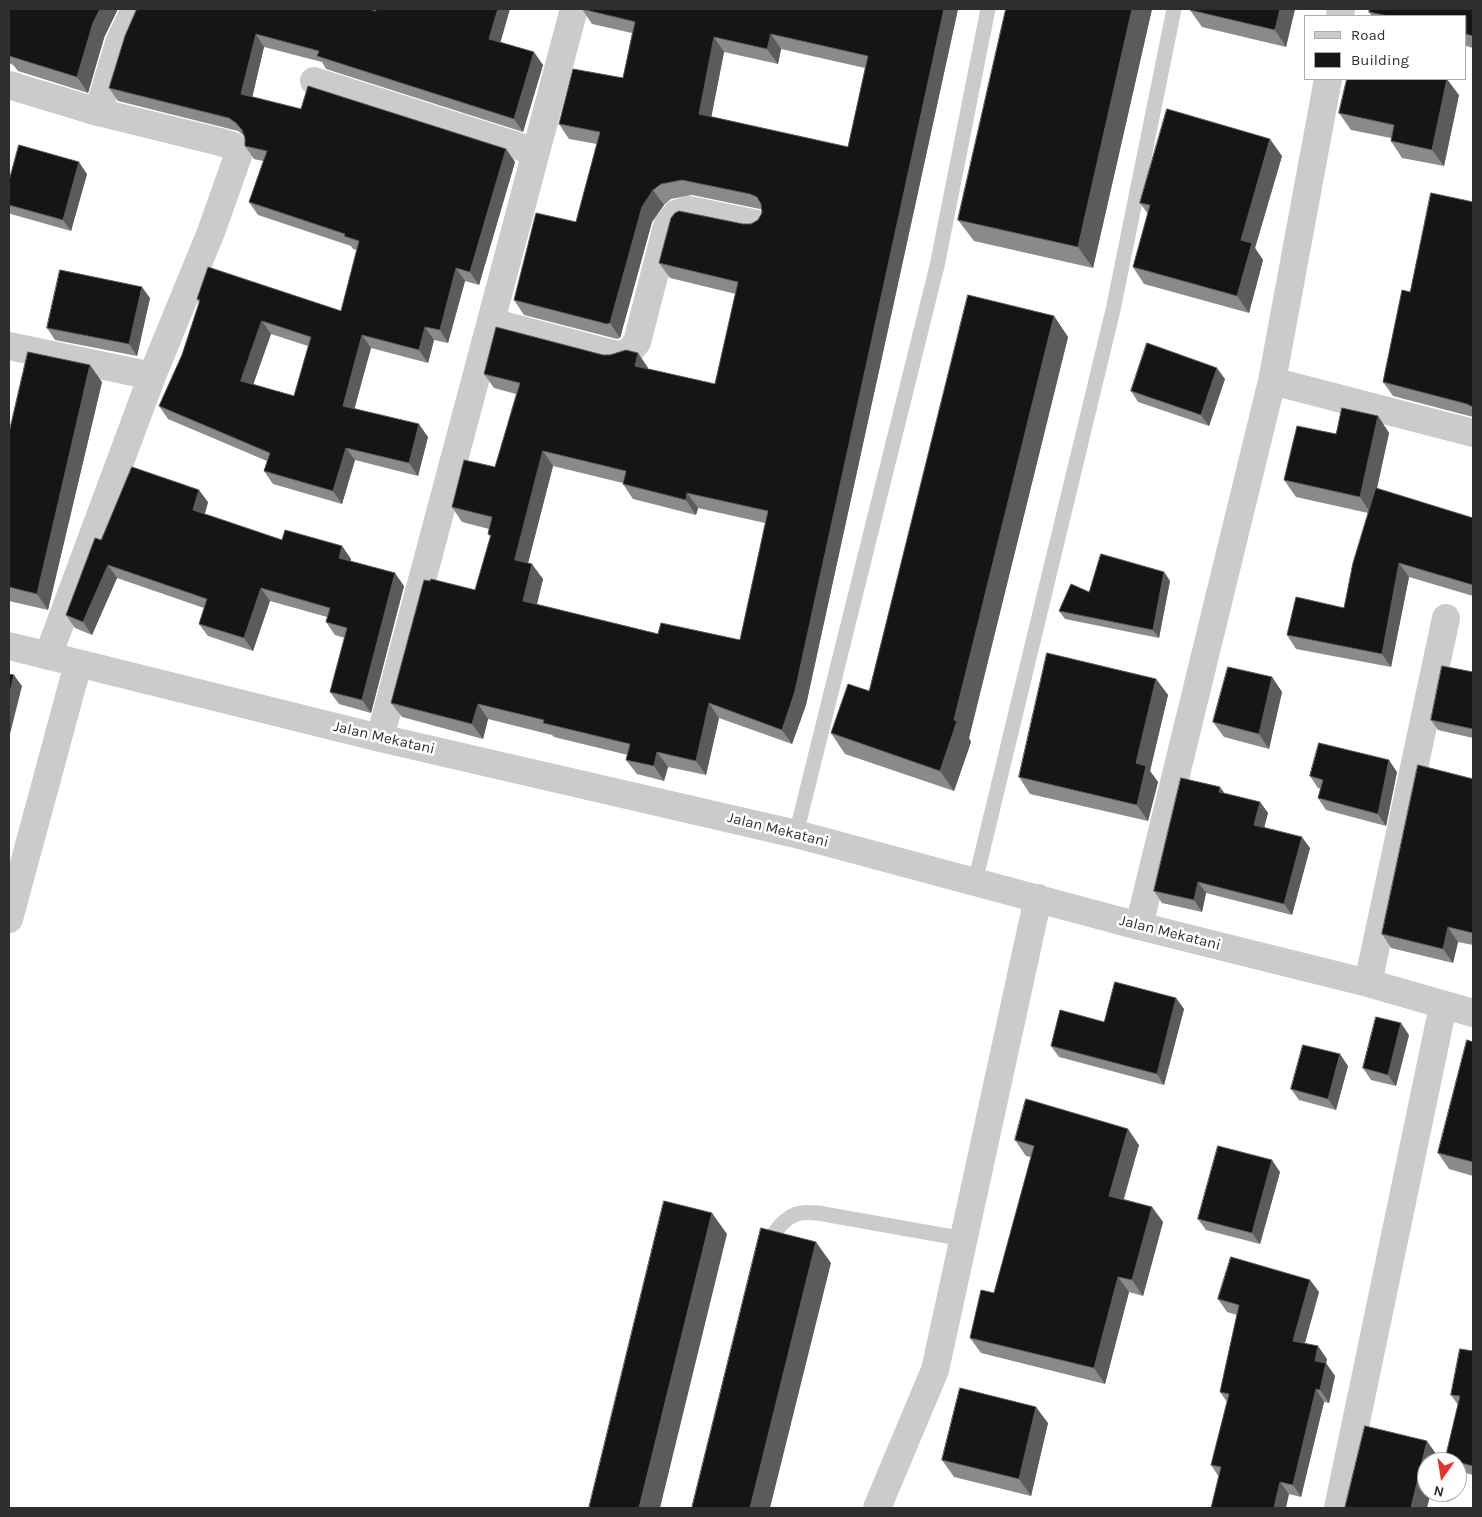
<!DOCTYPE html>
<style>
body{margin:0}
#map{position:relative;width:1482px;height:1517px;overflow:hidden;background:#fff;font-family:Karla,sans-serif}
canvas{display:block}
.frame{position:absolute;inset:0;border:10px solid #2e2e2e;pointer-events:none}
.legend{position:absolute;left:1304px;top:15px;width:162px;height:65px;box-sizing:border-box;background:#fff;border:1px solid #ababab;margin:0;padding:6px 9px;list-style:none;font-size:15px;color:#2e2e2e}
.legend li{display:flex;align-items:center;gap:10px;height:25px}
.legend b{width:25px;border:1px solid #ababab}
.north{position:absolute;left:1417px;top:1452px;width:50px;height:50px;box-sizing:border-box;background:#fff;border:1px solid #ababab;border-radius:50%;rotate:193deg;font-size:14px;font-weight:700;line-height:20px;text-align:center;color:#2e2e2e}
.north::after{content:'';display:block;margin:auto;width:18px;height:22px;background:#e53330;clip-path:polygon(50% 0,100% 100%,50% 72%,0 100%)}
</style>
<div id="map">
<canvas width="1482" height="1517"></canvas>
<div class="frame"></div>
<ul class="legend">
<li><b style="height:6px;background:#cbcbcb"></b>Road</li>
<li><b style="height:14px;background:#151515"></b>Building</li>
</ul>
<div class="north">N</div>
</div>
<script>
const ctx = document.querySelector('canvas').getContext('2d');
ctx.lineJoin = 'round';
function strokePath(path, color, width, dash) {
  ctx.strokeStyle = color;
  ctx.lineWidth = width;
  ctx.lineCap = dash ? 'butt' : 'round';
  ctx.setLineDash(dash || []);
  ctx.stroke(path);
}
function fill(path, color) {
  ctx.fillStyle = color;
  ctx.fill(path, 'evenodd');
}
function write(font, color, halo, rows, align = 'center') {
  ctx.font = font + ' Karla,sans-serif';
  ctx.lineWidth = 5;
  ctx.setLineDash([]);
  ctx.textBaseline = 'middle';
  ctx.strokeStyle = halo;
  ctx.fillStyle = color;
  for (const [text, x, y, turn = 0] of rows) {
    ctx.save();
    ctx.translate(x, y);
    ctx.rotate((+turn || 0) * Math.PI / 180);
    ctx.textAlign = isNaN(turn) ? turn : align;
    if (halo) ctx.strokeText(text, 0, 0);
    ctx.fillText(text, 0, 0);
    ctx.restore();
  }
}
strokePath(new Path2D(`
 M796,834L937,266L988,9
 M975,882L1113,310L1174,9
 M764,1249C772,1236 784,1215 801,1213C807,1212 812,1213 818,1213L964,1239`), '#cbcbcb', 15);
strokePath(new Path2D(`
 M1340,16L1341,9
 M314,81L536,152
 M9,85L98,112
 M491,322L617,355L629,352L637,342L667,226L676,214L689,210L757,224
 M9,346L152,376
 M1272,381L1473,433
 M9,646L380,738L796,834L1139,926L1368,983L1473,1013
 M48,656L152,376L211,232L239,153L233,146L220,142L98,112L119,43L135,9
 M380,738L574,9
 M9,919L78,664
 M1139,926L1272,381L1328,79
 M1368,983L1446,618
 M877,1508L935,1370L1038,898
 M1338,1508L1443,1006`), '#cbcbcb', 28);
fill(new Path2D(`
 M9,9L104,38L88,93L18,71L13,65L9,63Z
 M137,9L501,42L543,65L523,132L326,69L322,62L264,47L252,97L301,109L506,149L515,162L479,285L465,281L448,343L434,340L428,363L371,348L354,408L428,437L418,476L355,460L342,504L273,484L264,471L267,461L168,419L159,406L182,355L199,303L197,299L341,311L357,250L353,249L351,246L258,215L249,202L263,161L254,159L245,146V138L244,136L238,131L118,101L109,88ZM271,334L308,346L294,396L253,384Z
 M582,9H958L806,705L792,744L719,718L706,775L668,767L664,781L637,774L626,760L628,755L554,737L552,735L488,719L483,739L402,717L391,703L430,581L475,590L490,537L488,534L489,529L462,522L452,507L495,467L516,394L494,388L484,374L603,355L638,353L648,368V369L715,384L736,294L670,278L659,263L743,224H751L758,220L762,213V209H760L692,195L671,199L664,205L652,222L620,338L617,339L524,315L514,300L576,222L597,144L569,139L559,124L623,78L632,33L592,24ZM781,49L865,68L848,147L711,117L724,52L778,64ZM553,466L623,483V484L633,499L696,515L698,508L765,523L740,640L658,634L537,604L543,579L528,563Z
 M1006,9H1152L1093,268L974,241L958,220Z
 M1190,9H1295L1286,47L1202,27L1190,10Z
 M1473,9V48L1466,46V16H1372L1369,12Z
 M1459,95L1444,166L1402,158L1391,141V138L1351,130L1339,113Z
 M1282,156L1255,248L1263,260L1249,313L1144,284L1133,267L1148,214L1140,203Z
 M87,174L71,231L11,214L9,212V181Z
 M1473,202V417L1393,396L1383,382L1410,292Z
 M150,298L137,356L55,340L47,328Z
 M1054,316L1068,337L969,738L971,742L954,791L845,754L831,733L869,691Z
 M1225,379L1209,426L1138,402L1131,391Z
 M102,382L48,610L9,601V433Z
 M1378,416L1389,433L1377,489L1473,518V596L1409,577L1391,667L1296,649L1287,635L1344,608L1368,513L1296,497L1284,480L1336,434Z
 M208,502L205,514L282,540L342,546L351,559L350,561L404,586L371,713L339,704L330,692L345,638L335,635L326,622L327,617L270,601L253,651L208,636L199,624L204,608L117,578L92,635L75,628L66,615L101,540Z
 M1164,572L1170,581L1159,638L1065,619L1059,611L1089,592Z
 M1473,672V738L1438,730L1431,720Z
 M1272,677L1282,692L1269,749L1224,737L1213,722Z
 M1156,679L1168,695L1150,771L1158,782L1148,821L1030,794L1019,777Z
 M1397,772L1386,826L1326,810L1318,798L1321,789L1318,788L1310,776Z
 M1473,779V945L1458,942L1453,963L1391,948L1382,934Z
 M1224,793L1260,802L1268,813L1264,827L1310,848L1292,915L1206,893L1202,912L1162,903L1154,891Z
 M1176,998L1184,1009L1164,1085L1059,1057L1051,1046L1104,1022Z
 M1409,1035L1396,1086L1371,1080L1363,1068Z
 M1473,1042V1176L1449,1169L1438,1153Z
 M1348,1066L1336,1110L1299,1100L1291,1089Z
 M1015,1140L1139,1145L1124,1199L1152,1207L1163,1222L1143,1296L1129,1292L1105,1384L981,1353L970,1338L994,1293L1031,1157L1026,1156Z
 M1280,1172L1260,1244L1206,1230L1198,1219Z
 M1310,1280L1319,1292L1305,1343L1327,1359L1326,1363L1335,1376L1329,1403L1324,1402L1301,1497L1219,1477L1211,1465L1227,1402L1220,1392L1237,1315L1227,1312L1218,1299Z
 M1473,1351V1475L1457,1471V1462H1447L1445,1459L1458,1405L1451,1395Z
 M1048,1423L1031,1496L954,1477L942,1460Z`), '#8a8a8a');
fill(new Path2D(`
 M100,9H118L104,38L88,93L77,77L93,23Z
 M498,9H510L498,51L489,39Z
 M944,9H958L806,705L792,744L782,730Z
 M1132,9H1152L1093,268L1078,247Z
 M1280,9H1295L1286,47L1275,30Z
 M256,34L264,47L250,107L241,94Z
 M771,34L781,49L778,64L767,49Z
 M714,37L724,52L709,129L699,114Z
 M534,52L543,65L523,132L514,119Z
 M1447,79L1459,95L1444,166L1432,150Z
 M1270,139L1282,156L1255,248L1263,260L1249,313L1237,296L1241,240Z
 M506,149L515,162L479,285L470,272Z
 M79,162L87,174L71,231L63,220Z
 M653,190L664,205L652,222L620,338L610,323L642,207Z
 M456,268L465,281L448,343L440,330Z
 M142,287L150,298L137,356L129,344Z
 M1054,316L1068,337L969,738L971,742L954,791L940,771L954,720Z
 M262,321L271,334L250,394L241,381Z
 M425,327L434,340L428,363L419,350Z
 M362,335L371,348L352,418L343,406Z
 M638,353L648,368L645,381L635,366Z
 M90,365L102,382L48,610L37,594Z
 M1217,368L1225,379L1209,426L1201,415Z
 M1378,416L1389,433L1371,514L1360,497Z
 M419,424L428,437L418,476L409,463Z
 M346,448L355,460L342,504L333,491Z
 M543,451L553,466L525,575L515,560Z
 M199,490L208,502L202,523L193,510Z
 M687,493L698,508L696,515L686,500Z
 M342,546L351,559L348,570L339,558Z
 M1399,563L1409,577L1391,667L1382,654Z
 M532,564L543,579L534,616L523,601Z
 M108,565L117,578L92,635L83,622Z
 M1164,572L1170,581L1159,638L1153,630Z
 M395,573L404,586L371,713L362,700Z
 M261,588L270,601L253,651L244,638Z
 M14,675L22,686L9,738V696Z
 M1272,677L1282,692L1269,749L1259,734Z
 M1156,679L1168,695L1150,771L1158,782L1148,821L1137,805L1136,763Z
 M709,703L719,718L706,775L696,761Z
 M478,704L488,719L483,739L472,724Z
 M657,752L668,767L664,781L654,766Z
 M1389,760L1397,772L1386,826L1378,814Z
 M1220,787L1228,798L1219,792Z
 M1260,802L1268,813L1262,836L1254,825Z
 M1302,837L1310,848L1292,915L1284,904Z
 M1198,882L1206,893L1202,912L1194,900Z
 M1448,927L1458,942L1453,963L1443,949Z
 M1176,998L1184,1009L1164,1085L1157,1074Z
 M1401,1023L1409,1035L1396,1086L1388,1075Z
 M1340,1054L1348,1066L1336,1110L1328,1099Z
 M1128,1129L1139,1145L1120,1211L1109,1196Z
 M1272,1160L1280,1172L1260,1244L1252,1233Z
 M1152,1207L1163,1222L1143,1296L1132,1280Z
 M712,1213L727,1234L660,1508H639Z
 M816,1242L831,1263L770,1508H750Z
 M1118,1277L1129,1292L1105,1384L1094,1368Z
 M1310,1280L1319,1292L1302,1353L1293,1341Z
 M1318,1346L1327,1359L1324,1374L1315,1361Z
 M1326,1363L1335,1376L1329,1403L1320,1390Z
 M1316,1389L1324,1402L1301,1497L1293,1485Z
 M1036,1407L1048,1423L1031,1496L1019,1479Z
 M1427,1441L1439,1458L1438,1462H1427V1492H1431L1427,1508H1411Z
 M1280,1482L1289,1494L1286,1508H1274Z`), '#5b5b5b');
const building = new Path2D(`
 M9,9H100L93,23L77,77L9,56Z
 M137,9H369L376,11V9H498L489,39L534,52L514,119L317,56L319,51L256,34L241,94L301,109L308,86L506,149L470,272L456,268L440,330L425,327L419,350L362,335L343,406L419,424L409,463L346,448L333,491L264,471L270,453L159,406L182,355L200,300L197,299L208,267L341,311L359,241L344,236L345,234L249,202L267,151L245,146V138L242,130L236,123L229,118L109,88L125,36ZM262,321L311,337L294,396L241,381Z
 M582,9H944L795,691L782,730L709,703L696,761L657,752L654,766L626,760L630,744L543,723L544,720L478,704L472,724L391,703L424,580L430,581L431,579L475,590L491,535L488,534L492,517L452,507L464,460L495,467L520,383L484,374L496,327L603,355H610L626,350L638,353L635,366L715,384L738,282L659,263L671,218L675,213L679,211L743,224H751L758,220L762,213L761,204L757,197L750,194L682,180L661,184L653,190L642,207L610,323L607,324L514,300L536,213L576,222L600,132L559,124L573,69L623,78L635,22ZM771,34L868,56L848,147L699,114L714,37L767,49ZM543,451L626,471L623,484L686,500L687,493L768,511L740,640L661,623L658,634L523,601L532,564L515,560Z
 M1006,9H1132L1078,247L958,220Z
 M1190,9H1280L1275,30L1190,10Z
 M1370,9H1473V36L1466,34V16H1388L1369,12Z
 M1347,79H1447L1432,150L1391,141L1394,125L1339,113Z
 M1167,109L1270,139L1241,240L1252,243L1237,296L1133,267L1150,205L1140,203Z
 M19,145L79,162L63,220L9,205V181Z
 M1431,193L1473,202V407L1467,404L1383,382L1402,290L1410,292Z
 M60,270L142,287L129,344L47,328Z
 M968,295L1054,316L954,720L957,721L940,771L831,733L848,684L869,691Z
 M1147,343L1217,368L1201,415L1131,391Z
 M28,352L90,365L37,594L9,587V433Z
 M1342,408L1378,416L1360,497L1284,480L1297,426L1336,434Z
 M132,467L199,490L193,510L282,540L285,530L342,546L339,558L395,573L362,700L330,692L347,628L326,622L330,608L261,588L244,638L199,624L207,599L108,565L83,622L66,615L95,538L101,540Z
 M1376,488L1473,518V585L1399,563L1382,654L1287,635L1296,597L1344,608L1353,563Z
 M1101,554L1164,572L1153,630L1059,611L1071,584L1089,592Z
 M1047,653L1156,679L1136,763L1146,766L1137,805L1019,777Z
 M1442,666L1473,672V729L1431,720Z
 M1228,667L1272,677L1259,734L1213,722Z
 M9,674L14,675L9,696Z
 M1319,743L1389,760L1378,814L1318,798L1323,780L1310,776Z
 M1418,765L1473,779V933L1448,927L1443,949L1382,934Z
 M1181,778L1220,787L1219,792L1260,802L1254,825L1302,837L1284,904L1198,882L1194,900L1154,891Z
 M1115,982L1176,998L1157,1074L1051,1046L1060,1010L1104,1022Z
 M1376,1017L1401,1023L1388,1075L1363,1068Z
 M1467,1040L1473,1042V1162L1438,1153Z
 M1303,1045L1340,1054L1328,1099L1291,1089Z
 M1026,1099L1128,1129L1109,1196L1152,1207L1132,1280L1118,1277L1094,1368L970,1338L981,1290L994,1293L1034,1146L1015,1140Z
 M1218,1146L1272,1160L1252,1233L1198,1219Z
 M664,1201L712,1213L639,1508H589Z
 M761,1228L816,1242L750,1508H692Z
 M1231,1257L1310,1280L1293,1341L1318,1346L1315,1361L1326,1363L1320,1390L1316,1389L1293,1485L1280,1482L1274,1508H1211L1221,1467L1211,1465L1229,1394L1220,1392L1239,1305L1218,1299Z
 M1460,1349L1473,1351V1466L1445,1459L1460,1396L1451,1395Z
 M960,1388L1036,1407L1019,1479L942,1460Z
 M1365,1426L1427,1441L1411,1508H1345Z`);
fill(building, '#151515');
strokePath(building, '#5b5b5b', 1);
write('15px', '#2e2e2e', '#fff', [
 ["Jalan Mekatani",384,738,13],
 ["Jalan Mekatani",778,830,14],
 ["Jalan Mekatani",1170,933,14]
]);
</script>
